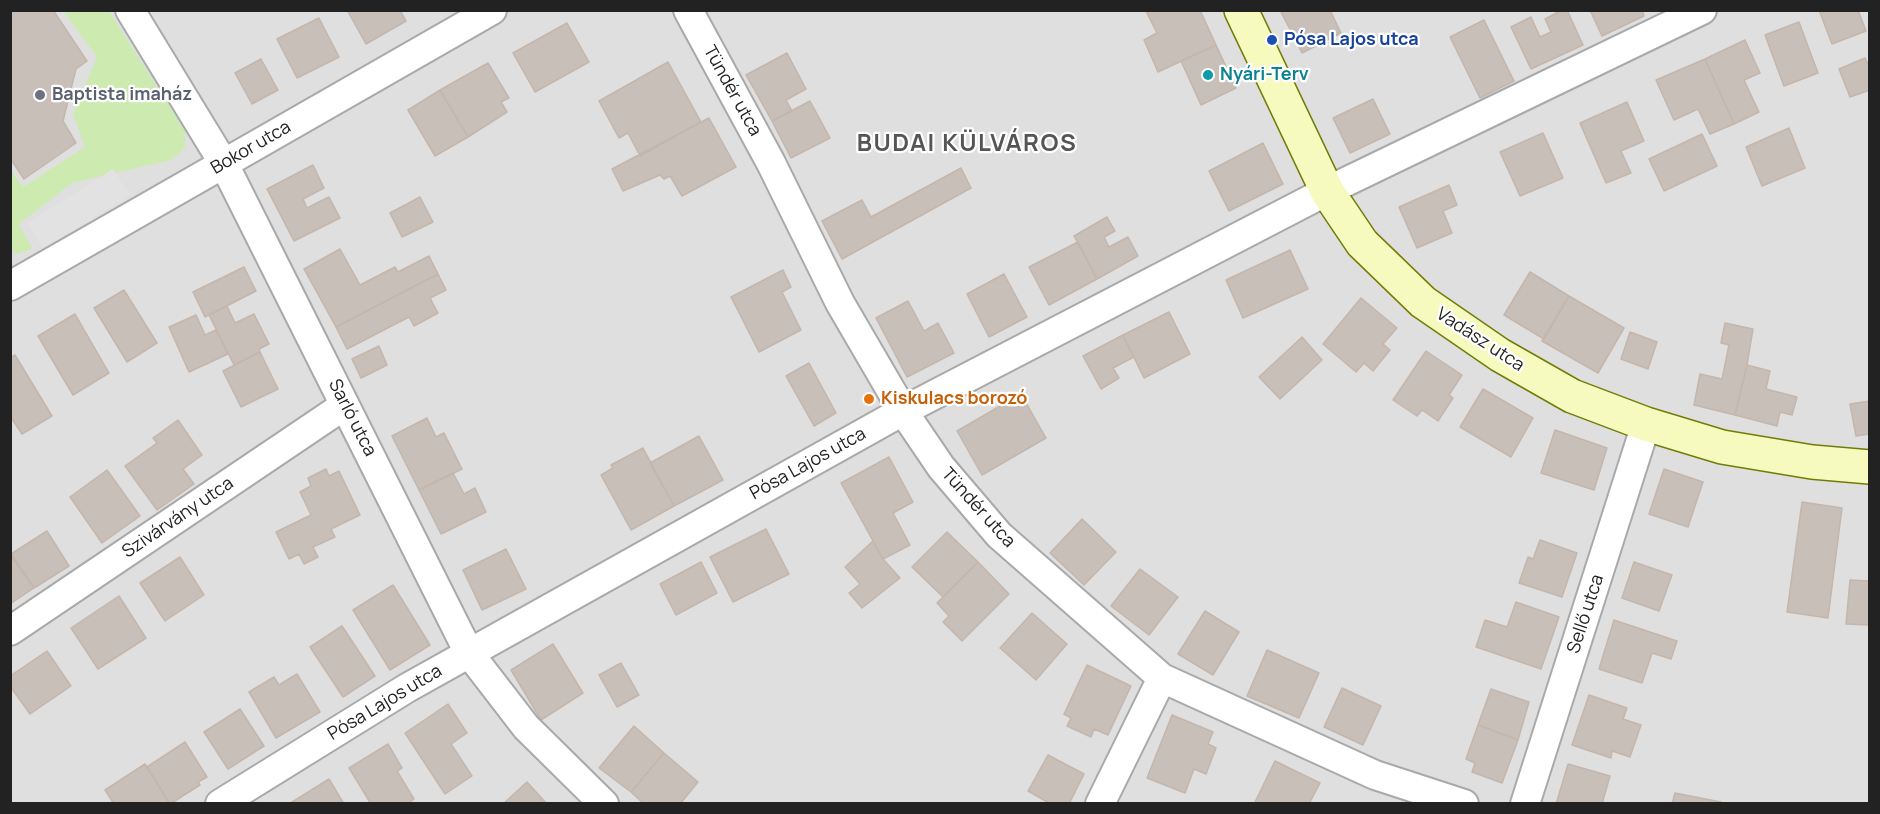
<!DOCTYPE html>
<meta charset="utf-8">
<style>
body{margin:0}
#map{position:relative;width:1880px;height:814px;overflow:hidden;background:#f2efe9;font-family:Manrope,sans-serif}
canvas{display:block}
.frame{position:absolute;inset:0;border:12px solid #222;pointer-events:none}
</style>
<div id="map">
<canvas width="1880" height="814"></canvas>
<div class="frame"></div>
</div>
<script>
const ctx = document.querySelector('canvas').getContext('2d');
ctx.lineJoin = 'round';
function fill(path, color) {
  ctx.fillStyle = color;
  ctx.fill(path, 'evenodd');
}
function strokePath(path, color, width, dash) {
  ctx.strokeStyle = color;
  ctx.lineWidth = width;
  ctx.lineCap = dash ? 'butt' : 'round';
  ctx.setLineDash(dash || []);
  ctx.stroke(path);
}
function write(font, color, halo, rows, align = 'center') {
  ctx.font = font + ' Manrope,sans-serif';
  ctx.lineWidth = 4.5;
  ctx.setLineDash([]);
  ctx.textBaseline = 'middle';
  ctx.strokeStyle = halo;
  ctx.fillStyle = color;
  for (const [text, x, y, turn = 0] of rows) {
    ctx.save();
    ctx.translate(x, y);
    ctx.rotate((+turn || 0) * Math.PI / 180);
    ctx.textAlign = isNaN(turn) ? turn : align;
    if (halo) ctx.strokeText(text, 0, 0);
    ctx.fillText(text, 0, 0);
    ctx.restore();
  }
}
fill(new Path2D(`
 M11,11H1869V803H11Z`), '#e0dfdf');
fill(new Path2D(`
 M63,11H109L185,131V148L171,160L72,183L19,224L32,249L17,254L11,251L10,169L23,187L85,147L73,114L97,57Z`), '#cdebb0');
fill(new Path2D(`
 M113,169L130,195L43,249L27,223Z`), '#e2e2e2');
const building = new Path2D(`
 M10,10H53L87,61L76,69L63,121L76,143L24,179L10,158Z
 M347,10H400L406,21L366,44Z
 M1200,10L1216,45L1158,72L1144,40L1157,33L1146,11Z
 M1280,10H1330L1341,33L1302,53Z
 M1562,10H1567L1583,45L1531,69L1511,27L1531,17L1540,37L1551,32L1545,19Z
 M1590,10H1642L1644,16L1602,36Z
 M1819,10H1858L1866,31L1832,44Z
 M319,18L339,57L297,78L277,39Z
 M1484,20L1514,81L1480,98L1450,37Z
 M1799,22L1818,73L1784,86L1765,35Z
 M567,23L589,62L535,92L513,53Z
 M1745,40L1760,73L1744,80L1759,112L1734,124L1705,59Z
 M1216,45L1236,88L1201,105L1181,61Z
 M787,53L806,89L786,100L792,111L772,121L746,75Z
 M1865,58L1870,68V90L1850,97L1839,69Z
 M261,59L278,90L252,104L235,73Z
 M1705,59L1734,124L1710,134L1698,109L1674,120L1656,80Z
 M668,62L701,122L640,156L628,133L619,138L599,101Z
 M488,63L509,98L501,102L507,112L468,137L440,90Z
 M440,90L468,137L435,156L408,110Z
 M1373,99L1390,134L1350,153L1333,118Z
 M810,101L830,138L791,158L772,121Z
 M1627,102L1644,141L1621,151L1631,173L1606,183L1580,123Z
 M709,118L736,167L682,196L670,176L664,179L660,175L623,191L612,169Z
 M1789,128L1805,168L1762,186L1746,147Z
 M1543,133L1563,178L1520,196L1500,152Z
 M1702,134L1717,166L1664,191L1649,159Z
 M1263,143L1283,184L1229,211L1209,171Z
 M313,165L324,188L303,199L307,208L329,197L340,218L294,241L267,189Z
 M961,168L971,188L842,259L822,221L862,200L871,217Z
 M1449,185L1457,205L1443,211L1452,233L1417,248L1399,207Z
 M420,197L433,222L402,237L390,213Z
 M1107,217L1115,231L1104,237L1109,247L1128,237L1138,256L1097,279L1074,236Z
 M1078,242L1097,279L1049,305L1029,267Z
 M340,249L360,285L395,267L398,272L429,256L438,274L336,327L304,269Z
 M1290,250L1308,289L1243,318L1226,280Z
 M244,267L256,291L205,317L193,292Z
 M783,270L791,287L782,292L801,330L759,352L731,297Z
 M1530,272L1569,296L1544,339L1504,315Z
 M438,274L446,290L430,298L438,313L414,326L409,317L347,349L336,327Z
 M1004,274L1027,317L989,337L967,294Z
 M124,290L157,343L127,362L94,308Z
 M1569,296L1624,328L1598,373L1542,341Z
 M1361,298L1397,328L1383,344L1390,350L1373,371L1364,363L1356,372L1323,344Z
 M908,301L924,331L938,323L954,353L907,377L876,318Z
 M227,306L235,323L254,314L269,344L259,349L260,352L234,365L209,315Z
 M1169,312L1190,354L1144,378L1123,335Z
 M75,314L109,373L73,395L38,336Z
 M196,315L205,335L216,330L228,354L189,372L169,327Z
 M1725,323L1753,329L1747,365L1735,415L1694,405L1700,374L1722,379L1729,345L1721,343Z
 M1630,332L1657,342L1648,369L1621,359Z
 M1123,335L1134,357L1113,368L1119,378L1101,389L1083,356Z
 M1302,337L1322,360L1280,399L1259,377Z
 M379,346L387,365L361,378L352,359Z
 M1426,351L1462,375L1449,395L1453,398L1438,421L1422,410L1417,416L1393,400Z
 M260,352L278,389L241,407L223,371Z
 M15,355L52,416L22,434L10,416V358Z
 M809,363L836,413L814,426L786,376Z
 M1747,365L1770,371L1766,389L1797,397L1792,415L1780,412L1777,426L1735,415Z
 M1483,389L1533,418L1511,457L1460,427Z
 M1021,394L1046,438L982,475L957,431Z
 M1870,401V434L1856,436L1850,404Z
 M427,418L436,437L444,433L462,469L419,490L392,436Z
 M178,420L202,455L183,469L194,484L157,510L125,466L157,443L153,438Z
 M1555,430L1607,448L1594,490L1541,473Z
 M699,436L723,480L674,506L650,463Z
 M643,448L674,506L631,530L601,475L613,468L611,465Z
 M889,457L913,502L893,513L910,545L883,559L841,483Z
 M326,469L329,476L339,471L360,515L331,529L335,537L313,547L318,557L304,564L299,554L289,559L276,532L311,515L300,492L311,486L308,478Z
 M1664,469L1703,482L1688,527L1649,514Z
 M107,470L140,516L102,543L70,497Z
 M453,473L464,494L475,488L486,512L441,534L419,490Z
 M1802,502L1842,508L1828,618L1787,612Z
 M1082,519L1116,552L1084,585L1050,553Z
 M766,529L789,574L733,602L710,557Z
 M47,531L69,566L34,588L11,554Z
 M947,532L978,562L943,597L912,567Z
 M1540,540L1577,553L1562,597L1519,583L1528,557L1533,559Z
 M873,541L883,559L900,578L862,608L849,593L860,584L845,567Z
 M506,549L526,589L482,610L463,570Z
 M10,554L34,588L10,604Z
 M180,557L204,595L165,621L140,583Z
 M701,562L717,593L676,615L660,584Z
 M978,562L1009,594L962,641L943,622L949,616L937,603Z
 M1634,562L1672,575L1659,611L1622,598Z
 M1140,569L1178,597L1149,635L1111,606Z
 M1850,580L1870,581V625L1846,624Z
 M393,585L430,645L390,670L353,610Z
 M119,596L146,638L98,669L71,628Z
 M1516,602L1559,617L1541,669L1476,647L1485,620L1507,627Z
 M1205,611L1239,632L1213,675L1178,654Z
 M1032,613L1067,644L1036,680L1000,648Z
 M1614,620L1677,641L1671,659L1652,653L1642,683L1599,669Z
 M342,626L375,676L343,697L310,647Z
 M553,644L583,693L541,720L511,670Z
 M1267,650L1319,673L1299,718L1247,696Z
 M47,651L71,686L30,714L10,686V676Z
 M621,663L639,695L617,707L599,675Z
 M1087,665L1131,686L1108,735L1094,729L1091,737L1067,726L1071,718L1064,714Z
 M297,674L320,712L276,738L249,692L274,677L279,685Z
 M1342,688L1381,706L1363,745L1324,727Z
 M1491,689L1529,702L1518,740L1478,725Z
 M1589,695L1627,708L1623,719L1641,725L1630,757L1612,751L1611,758L1572,745Z
 M448,704L467,733L451,744L472,776L445,794L405,733Z
 M240,709L264,746L228,769L204,732Z
 M1172,715L1213,732L1208,744L1216,748L1206,774L1194,769L1185,793L1147,778Z
 M1478,725L1518,740L1502,783L1472,772L1475,763L1466,759Z
 M634,726L664,753L631,792L599,768Z
 M185,742L207,777L198,782L200,785L170,804L147,767Z
 M388,744L402,768L397,771L414,799L407,804H371L349,768Z
 M664,753L698,782L680,804H644L631,792Z
 M1048,755L1084,774L1069,804H1051L1028,791Z
 M1275,761L1320,783L1309,804H1254Z
 M145,764L170,804H114L105,790Z
 M1568,764L1610,776L1602,804H1556Z
 M329,779L344,804H289Z
 M527,782L547,804H503Z
 M1675,793L1721,802V804H1672Z`);
fill(building, '#c7bfb8');
strokePath(building, '#c4b6ab', 1.5);
const street = new Path2D(`
 M130,10L224,164L469,653L526,727L604,804
 M688,10L771,163L840,303L903,411L941,467L999,535L1162,678L1375,775L1464,804
 M10,286L492,10
 M10,631L345,405
 M220,804L407,688L903,411L1327,191L1702,10
 M1100,804L1162,678
 M1525,804L1646,424`);
const secondary = new Path2D(`
 M1241,10L1327,191L1362,243L1423,302L1500,355L1572,396L1646,424L1722,447L1812,462L1870,467`);
strokePath(street, '#a9a9a9', 32);
strokePath(secondary, '#707d05', 36);
strokePath(street, '#fff', 28);
strokePath(secondary, '#f7fabf', 33);
for (const [x, y, r, color] of [
 [1272,40,6,"#1a4fb4"],
 [1208,75,6,"#0f9aa8"],
 [40,95,6,"#6b7280"],
 [869,399,6,"#e8710a"]
]) {
  const dot = new Path2D();
  dot.arc(x, y, r, 0, 2 * Math.PI);
  ctx.fillStyle = color;
  ctx.fill(dot);
  strokePath(dot, '#fff', 2);
}
write('bold 18px', '#164399', '#fff', [
 ["Pósa Lajos utca",1284,40]
], 'left');
write('bold 18px', '#0d838f', '#fff', [
 ["Nyári-Terv",1220,75]
], 'left');
write('18px', '#222', '#fff', [
 ["Tündér utca",732,91,61],
 ["Bokor utca",251,148,-30],
 ["Vadász utca",1480,340,33],
 ["Sarló utca",352,418,63],
 ["Pósa Lajos utca",808,464,-29],
 ["Tündér utca",978,508,48],
 ["Szivárvány utca",178,518,-34],
 ["Sellő utca",1586,614,-72],
 ["Pósa Lajos utca",385,703,-31]
]);
write('bold 18px', '#5b616d', '#fff', [
 ["Baptista imaház",52,95]
], 'left');
write('bold 18px', '#c56008', '#fff', [
 ["Kiskulacs borozó",881,399]
], 'left');
ctx.letterSpacing = '1.5px';
write('bold 24px', '#555', '#fff', [
 ["BUDAI KÜLVÁROS",967,144]
]);
ctx.letterSpacing = '0px';
</script>
